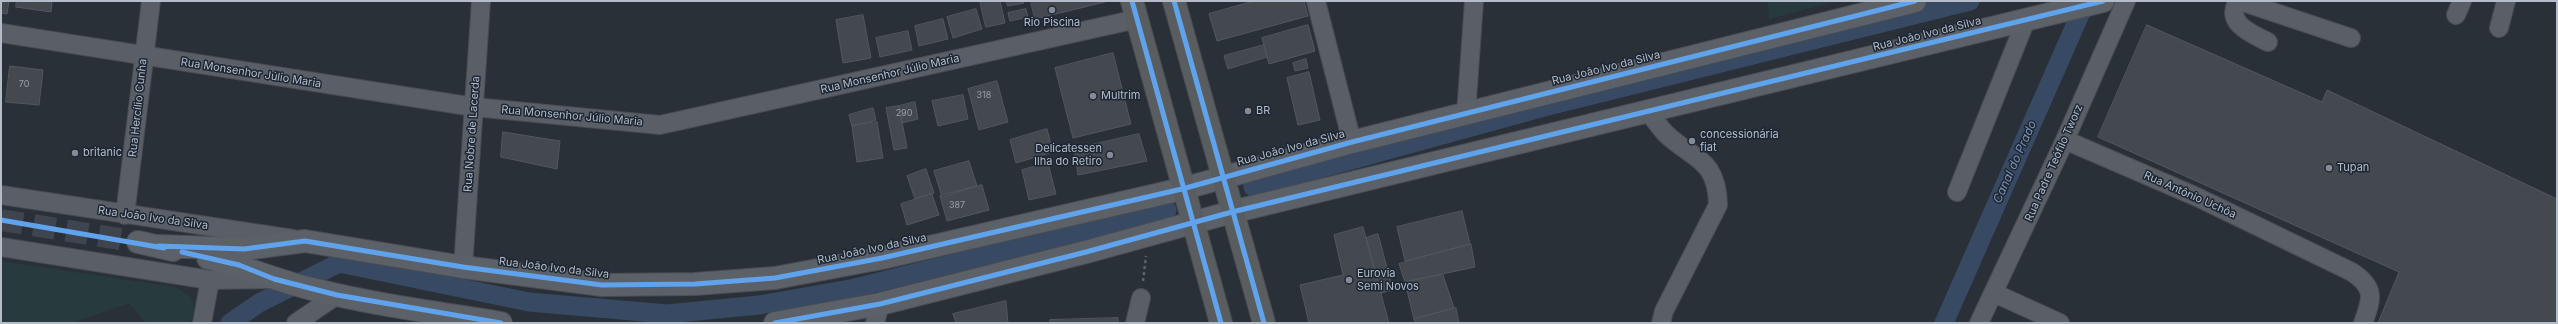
<!DOCTYPE html>
<meta charset="utf-8">
<style>
body{margin:0}
#map{position:relative;width:2558px;height:324px;overflow:hidden;background:#2a3038;font-family:Inter,sans-serif}
canvas{display:block}
.frame{position:absolute;inset:0;border:2px solid #b4bcc9;pointer-events:none}
</style>
<div id="map">
<canvas width="2558" height="324"></canvas>
<div class="frame"></div>
</div>
<script>
const ctx = document.querySelector('canvas').getContext('2d');
ctx.lineJoin = 'round';
function fill(path, color) {
  ctx.fillStyle = color;
  ctx.fill(path, 'evenodd');
}
function strokePath(path, color, width, dash) {
  ctx.strokeStyle = color;
  ctx.lineWidth = width;
  ctx.lineCap = dash ? 'butt' : 'round';
  ctx.setLineDash(dash || []);
  ctx.stroke(path);
}
function write(font, color, halo, rows, align = 'center') {
  ctx.font = font + ' Inter,sans-serif';
  ctx.lineWidth = 3;
  ctx.setLineDash([]);
  ctx.textBaseline = 'middle';
  ctx.strokeStyle = halo;
  ctx.fillStyle = color;
  for (const [text, x, y, turn = 0] of rows) {
    ctx.save();
    ctx.translate(x, y);
    ctx.rotate((+turn || 0) * Math.PI / 180);
    ctx.textAlign = isNaN(turn) ? turn : align;
    if (halo) ctx.strokeText(text, 0, 0);
    ctx.fillText(text, 0, 0);
    ctx.restore();
  }
}
fill(new Path2D(`
 M1768,1H1836L1769,19Z
 M1,261L175,287L191,297C195,306 195,315 189,323H146L129,303L72,323H1Z`), '#273a3e');
strokePath(new Path2D(`
 M1253,187L1544,107L1970,1
 M230,323L259,303L339,263L529,302L667,314L759,305L855,288L1167,210
 M1944,323L2086,1`), '#384963', 19);
const building = new Path2D(`
 M1,1H9L7,14L1,13Z
 M17,1H52L51,12L16,7Z
 M980,1H1000L1005,23L986,27Z
 M1006,1H1023L1024,3L1008,6Z
 M1031,1H1105V2L1035,19Z
 M1254,1H1304L1308,16L1217,41L1209,14Z
 M976,9L982,29L953,38L947,17Z
 M1026,9L1028,17L1010,21L1008,13Z
 M863,15L871,58L843,63L836,20Z
 M943,19L948,39L919,46L915,26Z
 M1308,25L1315,51L1269,64L1262,38Z
 M2147,25L2322,102L2327,90L2557,199V323H2378L2399,272L2098,137Z
 M908,31L912,50L880,57L876,38Z
 M1264,45L1267,57L1228,69L1224,56Z
 M1113,53L1131,124L1073,138L1055,68Z
 M1306,59L1308,68L1295,71L1293,63Z
 M10,66L43,70L39,105L6,102Z
 M1309,72L1320,120L1298,125L1287,78Z
 M997,81L1008,122L979,130L968,89Z
 M963,95L968,119L938,126L932,101Z
 M915,102L918,119L902,123L899,106Z
 M899,106L907,148L894,150L886,108Z
 M873,108L876,120L852,126L849,115Z
 M877,122L883,158L857,162L852,126Z
 M1047,129L1053,152L1016,163L1010,140Z
 M503,132L560,141L557,169L501,157Z
 M1139,134L1147,161L1078,175L1074,149Z
 M969,161L977,186L942,197L934,171Z
 M1048,163L1056,194L1029,200L1022,170Z
 M926,169L934,193L915,199L907,176Z
 M982,185L989,210L947,221L940,196Z
 M932,194L939,215L907,225L901,204Z
 M1462,211L1470,244L1405,261L1397,227Z
 M1363,227L1389,323H1309L1300,285L1343,275L1334,235Z
 M1378,234L1393,290L1381,293L1366,238Z
 M1471,244L1475,267L1405,282L1399,264Z
 M1443,275L1454,308L1414,319L1405,282Z
 M1006,301L1008,323H956L953,314Z
 M1456,308L1459,323H1415L1414,319Z
 M1118,318V323H1050V320Z`);
fill(building, '#444950');
strokePath(building, '#52575f', 1);
strokePath(new Path2D(`
 M1,220L138,242`), '#3f454e', 22, [22, 11]);
const minor = new Path2D(`
 M1316,1L1352,142
 M2238,1C2224,23 2252,34 2268,42
 M2240,1L2351,38
 M2456,15L2462,1
 M2499,28L2506,1
 M1,33L474,107L660,125L1137,19
 M1648,111C1653,118 1659,126 1665,133C1693,160 1717,158 1718,205L1664,311L1661,323
 M1466,114L1474,1
 M2065,140L2197,197L2352,272C2376,288 2372,299 2363,323
 M1957,192L2026,20
 M1,195L293,239
 M125,215L151,1
 M1,247L210,280L268,279
 M463,267L481,1
 M1994,293L2060,323
 M202,323L210,280
 M296,323L337,295
 M875,323L880,304
 M1135,323L1141,298
 M1979,323L2065,140L2126,1`);
const major = new Path2D(`
 M138,242L173,250
 M159,246L244,249L305,241L463,267L602,285L695,284L775,278L882,258L1182,189L1352,142L1915,1
 M208,258C245,266 279,282 316,290C376,305 439,313 501,323
 M775,323L880,304L1086,252L1232,212L2103,1`);
const highway = new Path2D(`
 M1132,1L1221,323
 M1174,1L1264,323`);
strokePath(minor, '#484c53', 20);
strokePath(major, '#484c55', 24);
strokePath(highway, '#474c53', 24);
strokePath(new Path2D(`
 M1143,281L1146,256`), '#5d636a', 2.5, [3, 3]);
strokePath(minor, '#5a5e66', 18);
strokePath(major, '#5c6168', 22);
strokePath(highway, '#5a5d60', 22);
strokePath(new Path2D(`
 M1132,1L1221,323
 M1174,1L1264,323
 M1,220L164,248
 M159,246L244,249L305,241L463,267L602,285L695,284L775,278L882,258L1182,189L1352,142L1915,1
 M182,252L239,265L274,279L337,295L501,323
 M775,323L880,304L1086,252L1232,212L2103,1`), '#60a3ed', 5);
for (const [x, y, r, color] of [
 [1052,10,4,"#848b96"],
 [1093,96,4,"#848b96"],
 [1248,111,4,"#848b96"],
 [1692,141,4,"#848b96"],
 [75,153,4,"#848b96"],
 [1110,155,4,"#848b96"],
 [2329,168,4,"#848b96"],
 [1349,280,4,"#848b96"]
]) {
  const dot = new Path2D();
  dot.arc(x, y, r, 0, 2 * Math.PI);
  ctx.fillStyle = color;
  ctx.fill(dot);
  strokePath(dot, '#1d2633', 1.5);
}
write('9px', '#989fab', null, [
 ["70",24,84],
 ["318",984,95],
 ["290",904,113],
 ["387",957,205]
]);
write('11px', '#b4bcc9', '#1d2633', [
 ["Rio Piscina",1052,23,"center"],
 ["Multrim",1101,96],
 ["BR",1256,111],
 ["concessionária",1700,135],
 ["fiat",1700,148],
 ["Delicatessen",1102,149,"right"],
 ["Ilha do Retiro",1102,162,"right"],
 ["britanic",83,153],
 ["Tupan",2337,168],
 ["Eurovia",1357,274],
 ["Semi Novos",1357,287]
], 'left');
write('11px', '#b4bcc9', '#1d2633', [
 ["Rua João Ivo da Silva",1927,34,-14],
 ["Rua João Ivo da Silva",1606,68,-14],
 ["Rua Monsenhor Júlio Maria",251,73,9],
 ["Rua Monsenhor Júlio Maria",890,74,-13],
 ["Rua Hercílio Cunha",138,108,-84],
 ["Rua Monsenhor Júlio Maria",572,116,5],
 ["Rua Nobre de Lacerda",472,134,-86],
 ["Rua João Ivo da Silva",1291,148,-15],
 ["Rua Padre Teófilo Tworz",2054,163,-66],
 ["Rua Antônio Uchôa",2190,195,24],
 ["Rua João Ivo da Silva",153,218,8],
 ["Rua João Ivo da Silva",872,249,-12],
 ["Rua João Ivo da Silva",554,268,7]
]);
write('italic 12px', '#7c92b1', '#1d2633', [
 ["Canal do Prado",2015,162,-66]
]);
</script>
